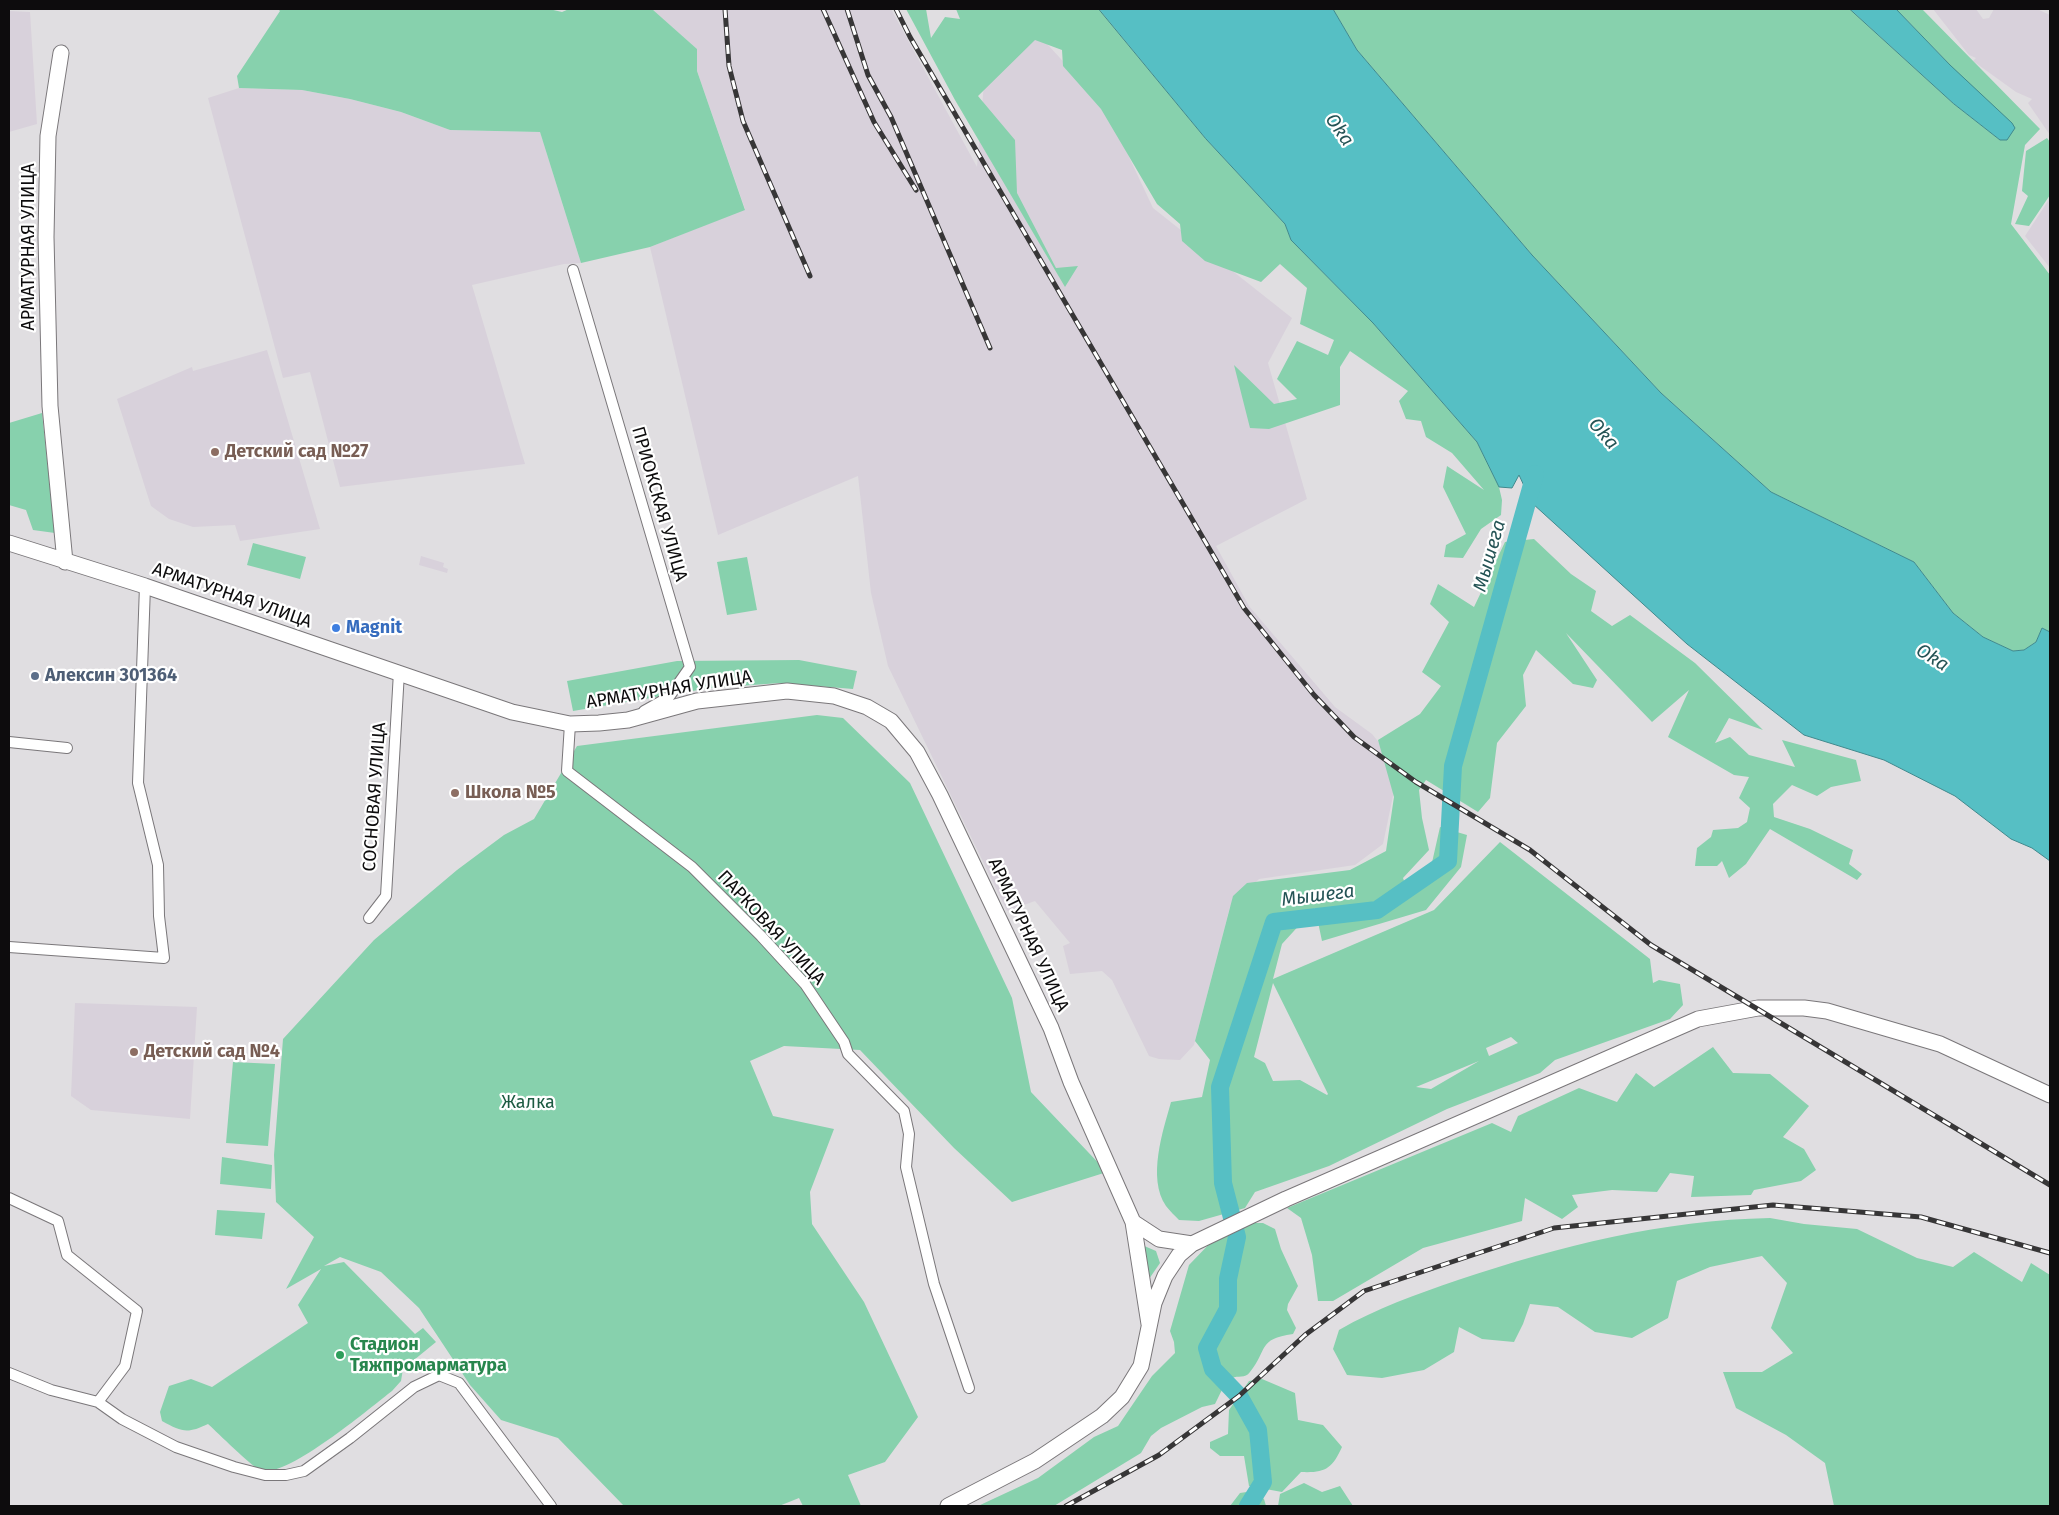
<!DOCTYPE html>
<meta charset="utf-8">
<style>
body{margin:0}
#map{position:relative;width:2059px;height:1515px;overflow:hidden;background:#e0dee1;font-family:"Fira Sans",sans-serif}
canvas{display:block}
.frame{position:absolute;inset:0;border:10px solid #0d0c0d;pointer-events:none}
</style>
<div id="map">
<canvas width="2059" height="1515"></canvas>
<div class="frame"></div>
</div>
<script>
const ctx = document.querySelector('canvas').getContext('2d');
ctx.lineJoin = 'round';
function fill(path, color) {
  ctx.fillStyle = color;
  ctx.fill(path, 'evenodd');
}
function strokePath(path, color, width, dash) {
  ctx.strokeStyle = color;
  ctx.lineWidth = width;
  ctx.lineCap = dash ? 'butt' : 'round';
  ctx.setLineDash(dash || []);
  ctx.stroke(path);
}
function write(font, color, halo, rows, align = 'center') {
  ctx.font = font + ' "Fira Sans",sans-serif';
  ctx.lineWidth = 4.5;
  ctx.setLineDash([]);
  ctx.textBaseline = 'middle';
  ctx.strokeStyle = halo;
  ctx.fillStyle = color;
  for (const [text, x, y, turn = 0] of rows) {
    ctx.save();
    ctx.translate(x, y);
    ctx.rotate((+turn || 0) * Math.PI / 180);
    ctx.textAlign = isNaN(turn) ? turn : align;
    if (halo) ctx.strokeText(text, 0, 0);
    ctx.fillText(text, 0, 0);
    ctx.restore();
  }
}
fill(new Path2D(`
 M652,9H891L977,167L984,83L1037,33L1106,108L1153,208L1292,318L1268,363L1307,499L1216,546L1249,606L1335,707L1372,734L1399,767L1383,844L1355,865L1259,879L1230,907L1194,1045L1180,1060L1159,1059L1149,1056L1112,980L1102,971L1070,974L1063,946L1070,943L1035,901L1007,911L888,666L871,593L858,476L718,535L650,247L745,209L697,71V49Z
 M1933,9H1976L1983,19L1989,18L1994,9H2037L2050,15V135L2028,103L2032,99L2016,92L1973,61L1976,58L1969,55Z
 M9,11L30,12L37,124L9,132Z
 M239,88L302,90L350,99L401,112L450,130L540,132L581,263L564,264L472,285L525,464L340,487L310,372L283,378L208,98Z
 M2050,198V268L2025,236Z
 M267,350L320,529L240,541L235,525L193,527L169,519L151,506L117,399L192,367L193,371Z
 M421,556L444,563L443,567L448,569L447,573L419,565Z
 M75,1003L197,1007L190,1119L91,1110L71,1096Z`), '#d8d1db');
fill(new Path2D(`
 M278,9H549L562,12L569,9H652L697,49V71L745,210L650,247L581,263L540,132L450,130L401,112L350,99L302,90L239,88L237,76L280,11Z
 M906,9H926L931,38L945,17L960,19L956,9H1099L1206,139L1285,224L1291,240L1373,323L1477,442L1499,487L1502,500L1501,515L1481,529L1463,558L1444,557L1446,545L1466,534L1443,487L1447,466L1484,490L1452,453L1426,437L1421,421L1406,419L1399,401L1408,391L1350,351L1340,367V405L1269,429L1250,428L1234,365L1274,404L1297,399L1277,379L1297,341L1328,355L1334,340L1300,324L1307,288L1280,264L1261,282L1205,261L1182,241L1180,224L1157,204L1101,109L1063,66L1062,50L1035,40L978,96L1015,140L1017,193L1056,268L1078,266L1065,287L955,100Z
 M1333,9H1850L1954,104L2000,140L1950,65L1896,9H1922L2040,129L2025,145L2011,224L2050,275V632L2042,628L2036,642L2024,650L2013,651L1983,637L1953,613L1914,562L1771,492L1661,393L1532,255L1357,50Z
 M2047,138L2050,142V195L2029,226L2015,224L2028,196L2022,191L2026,151Z
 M42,413L55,533L33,530L26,510L9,505V423Z
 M1534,539L1571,574L1596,591L1591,611L1612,626L1630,615L1695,663L1763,730L1729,718L1715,743L1730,737L1749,755L1795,767L1782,740L1856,760L1861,781L1831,787L1817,796L1792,785L1773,804L1774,817L1810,829L1853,850L1849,864L1862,874L1857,880L1770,829L1746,864L1729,878L1722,861L1717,866H1695L1697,848L1711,837L1713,830L1738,828L1747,822L1750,808L1739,798L1749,777L1734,775L1668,737L1689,690L1652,722L1566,633L1597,680L1593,688L1573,684L1536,650L1523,675L1526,706L1497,743L1490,798L1478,812L1426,780L1419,790L1422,818L1429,850L1403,878L1407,889L1431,867L1440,827L1467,835L1461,867L1426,910L1322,941L1315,908L1282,944L1273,979L1434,910L1500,842L1650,959L1653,983L1659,980L1680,984L1683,1005L1670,1019L1555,1060L1540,1073L1447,1109L1329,1166L1255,1192L1245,1208L1199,1221L1179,1220C1175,1216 1170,1211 1166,1206C1147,1178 1163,1131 1171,1102L1202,1097L1210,1060L1195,1041L1233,896L1247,883L1350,870L1386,851L1394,797L1378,740L1420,714L1441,686L1422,672L1449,622L1430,604L1438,584L1474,607L1505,542ZM1273,983L1328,1094L1327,1095L1300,1080L1273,1081L1265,1063L1254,1057ZM1511,1037L1518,1043L1489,1056L1486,1048ZM1479,1061L1431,1089L1416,1087Z
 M253,543L306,557L300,579L247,565Z
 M747,557L757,610L727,615L717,562Z
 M799,660L857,671L853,689L780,683L710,688L573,711L567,681L677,661Z
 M817,715L843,718L910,783L1012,998L1031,1092L1107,1172L1012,1202L954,1148L860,1050L784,1046L750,1061L773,1116L834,1129L810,1192L812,1224L864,1302L918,1417L885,1462L848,1475L861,1506H803L799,1498L779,1506H624L558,1438L501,1420L470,1385L419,1308L381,1272L340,1257L324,1266L344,1262L415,1334L423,1328L436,1342L403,1369L401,1381L392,1391C371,1407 284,1481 260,1470C249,1464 219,1434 208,1424C187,1434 182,1432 162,1421L160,1412L169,1386L191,1379L212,1387L308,1323L298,1305L321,1269L286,1289L314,1237L276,1202L274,1155L283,1039L374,940L457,870L504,835L534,819L577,746Z
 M1713,1047L1733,1073L1770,1074L1809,1106L1783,1137L1804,1149L1816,1170L1801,1181L1754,1190L1751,1195L1691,1197L1694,1176L1670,1173L1657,1192L1612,1190L1572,1195L1578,1207L1562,1219L1525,1198L1522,1221L1423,1248L1333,1301H1318L1312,1255L1301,1218L1287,1208L1492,1123L1511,1132L1518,1116L1579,1088L1617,1102L1636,1073L1654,1087Z
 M233,1062L275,1064L268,1146L226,1143Z
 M222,1157L272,1165L271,1189L220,1184Z
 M217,1210L265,1213L262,1239L215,1235Z
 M1770,1218L1804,1224L1857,1229L1917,1258L1953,1267L1974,1252L2022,1282L2031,1263L2050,1275V1506H1834L1825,1463L1786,1435L1736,1408L1723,1372H1762L1793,1353L1771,1328L1787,1283L1762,1256L1710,1267L1677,1281L1668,1318L1632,1338L1595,1332L1558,1307L1530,1304L1523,1324L1514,1342L1482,1339L1459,1327L1454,1352L1424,1370L1382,1378L1347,1375L1333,1349L1339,1330C1377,1308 1417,1294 1458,1280C1560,1246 1663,1220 1770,1218Z
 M1250,1223H1263L1275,1229L1281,1249L1298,1286L1288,1304L1287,1310L1296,1328L1293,1334C1257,1339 1268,1350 1250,1372C1245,1379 1238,1375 1232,1378C1224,1382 1219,1397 1215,1404L1202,1407L1161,1428L1151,1436L1141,1453L1054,1506H978L1038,1478L1094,1437L1118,1426L1152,1376L1175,1353L1174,1342L1170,1331L1189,1265L1215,1238Z
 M1142,1245L1156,1251L1160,1263L1149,1279Z
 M1262,1379L1295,1393L1298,1420L1323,1425L1342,1447C1332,1469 1325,1473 1301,1472L1282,1492L1249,1486L1244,1456H1220L1210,1448V1442L1228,1434L1229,1410L1249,1381Z
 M1304,1483L1322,1492L1340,1486L1353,1506H1278L1280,1494Z
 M1253,1491L1264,1499L1266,1506H1230L1240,1493Z`), '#87d1ad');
const water = new Path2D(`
 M1099,9H1333L1357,50L1532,255L1661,393L1771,492L1914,562L1953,613L1983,637L2013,651L2024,650L2036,642L2042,628L2050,632V861L2032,848L2011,839L1955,796L1884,760L1804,735L1687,644L1532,503L1519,475L1512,488L1499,487L1477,442L1373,323L1291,240L1285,224L1206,139Z
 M1850,9H1896L1950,65L2012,123L2015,128L2007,140H2000L1954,104Z`);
fill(water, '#56bfc4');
strokePath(water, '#40898d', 1);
strokePath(new Path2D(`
 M1248,1506L1263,1482L1258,1430L1239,1396L1213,1369L1207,1348L1228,1309V1279L1237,1237L1223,1183L1220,1087L1274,922L1377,910L1448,861L1453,766L1535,474`), '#56bfc4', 18);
const street = new Path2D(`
 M573,270L690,667L669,697L644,711
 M570,724L567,771L692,867L761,936L805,984L844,1042L848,1054L904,1111L909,1134L906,1167L934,1284L969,1388
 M9,742L67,748
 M369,918L386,896L399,672
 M9,947L164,958L159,916L158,865L138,783L145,586
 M9,1198L58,1221L67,1255L137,1311L125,1366L98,1402
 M9,1373L51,1390L98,1402L122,1419L176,1447L234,1467L265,1475H286L304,1471L350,1438L414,1387L439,1375L459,1383L551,1506`);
const secondary = new Path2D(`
 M61,53L48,136L46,237L50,406L65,562
 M9,543L145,586L512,712L570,724L599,723L628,720L697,701L787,691L834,696L867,707L891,721L917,752L940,795L1051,1028L1071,1082L1133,1222L1149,1324
 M1133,1222L1159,1239L1192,1244
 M948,1506L1035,1461L1102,1416L1122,1397L1141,1366L1154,1303L1165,1276L1179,1255L1192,1244L1286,1199L1698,1019L1758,1008H1804L1827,1011L1940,1044L2050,1095`);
strokePath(street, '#7a777a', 12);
strokePath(secondary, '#7a777a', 17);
strokePath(street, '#fff', 10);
strokePath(secondary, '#fff', 15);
const rail = new Path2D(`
 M725,9L729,66L743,121L810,276
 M823,9L874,122L916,190
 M847,9L868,75L891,117L990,348
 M896,9L910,37L1244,608L1314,695L1354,737L1416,782L1530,850L1651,945L2050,1185
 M1066,1506L1159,1455L1239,1396L1305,1335L1364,1291L1554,1228L1773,1205L1921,1217L2050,1253`);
strokePath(rail, '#373637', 5);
strokePath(rail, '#fff', 3, [9]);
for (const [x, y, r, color] of [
 [215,452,5,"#8d6e63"],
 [336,628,5,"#3f7fe0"],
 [35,676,5,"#5c6f8a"],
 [455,793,5,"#8d6e63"],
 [134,1052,5,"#8d6e63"],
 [340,1355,5,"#2e9e5b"]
]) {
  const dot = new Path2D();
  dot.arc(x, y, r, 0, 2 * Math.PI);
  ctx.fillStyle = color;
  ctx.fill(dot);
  strokePath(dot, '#fff', 2);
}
write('18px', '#0d0c0d', '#fff', [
 ["АРМАТУРНАЯ УЛИЦА",29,247,-90],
 ["ПРИОКСКАЯ УЛИЦА",659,504,74],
 ["АРМАТУРНАЯ УЛИЦА",232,596,19],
 ["АРМАТУРНАЯ УЛИЦА",669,690,-9],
 ["СОСНОВАЯ УЛИЦА",375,797,-86],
 ["ПАРКОВАЯ УЛИЦА",771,928,47],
 ["АРМАТУРНАЯ УЛИЦА",1028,935,65]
]);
write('bold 18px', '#785e54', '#fff', [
 ["Детский сад №27",225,452],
 ["Школа №5",465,793],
 ["Детский сад №4",144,1052]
], 'left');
write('bold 18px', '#366cbe', '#fff', [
 ["Magnit",346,628]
], 'left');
write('bold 18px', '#4e5e75', '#fff', [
 ["Алексин 301364",45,676]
], 'left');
write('18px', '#1d5b42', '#fff', [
 ["Жалка",528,1103]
]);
write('bold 18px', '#27864d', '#fff', [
 ["Стадион",350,1345],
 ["Тяжпромарматура",350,1366]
], 'left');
write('italic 19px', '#245355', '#fff', [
 ["Oka",1339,130,55],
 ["Oka",1603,434,49],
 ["Мышега",1490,556,-74],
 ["Oka",1932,658,33],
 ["Мышега",1318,896,-7]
]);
</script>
